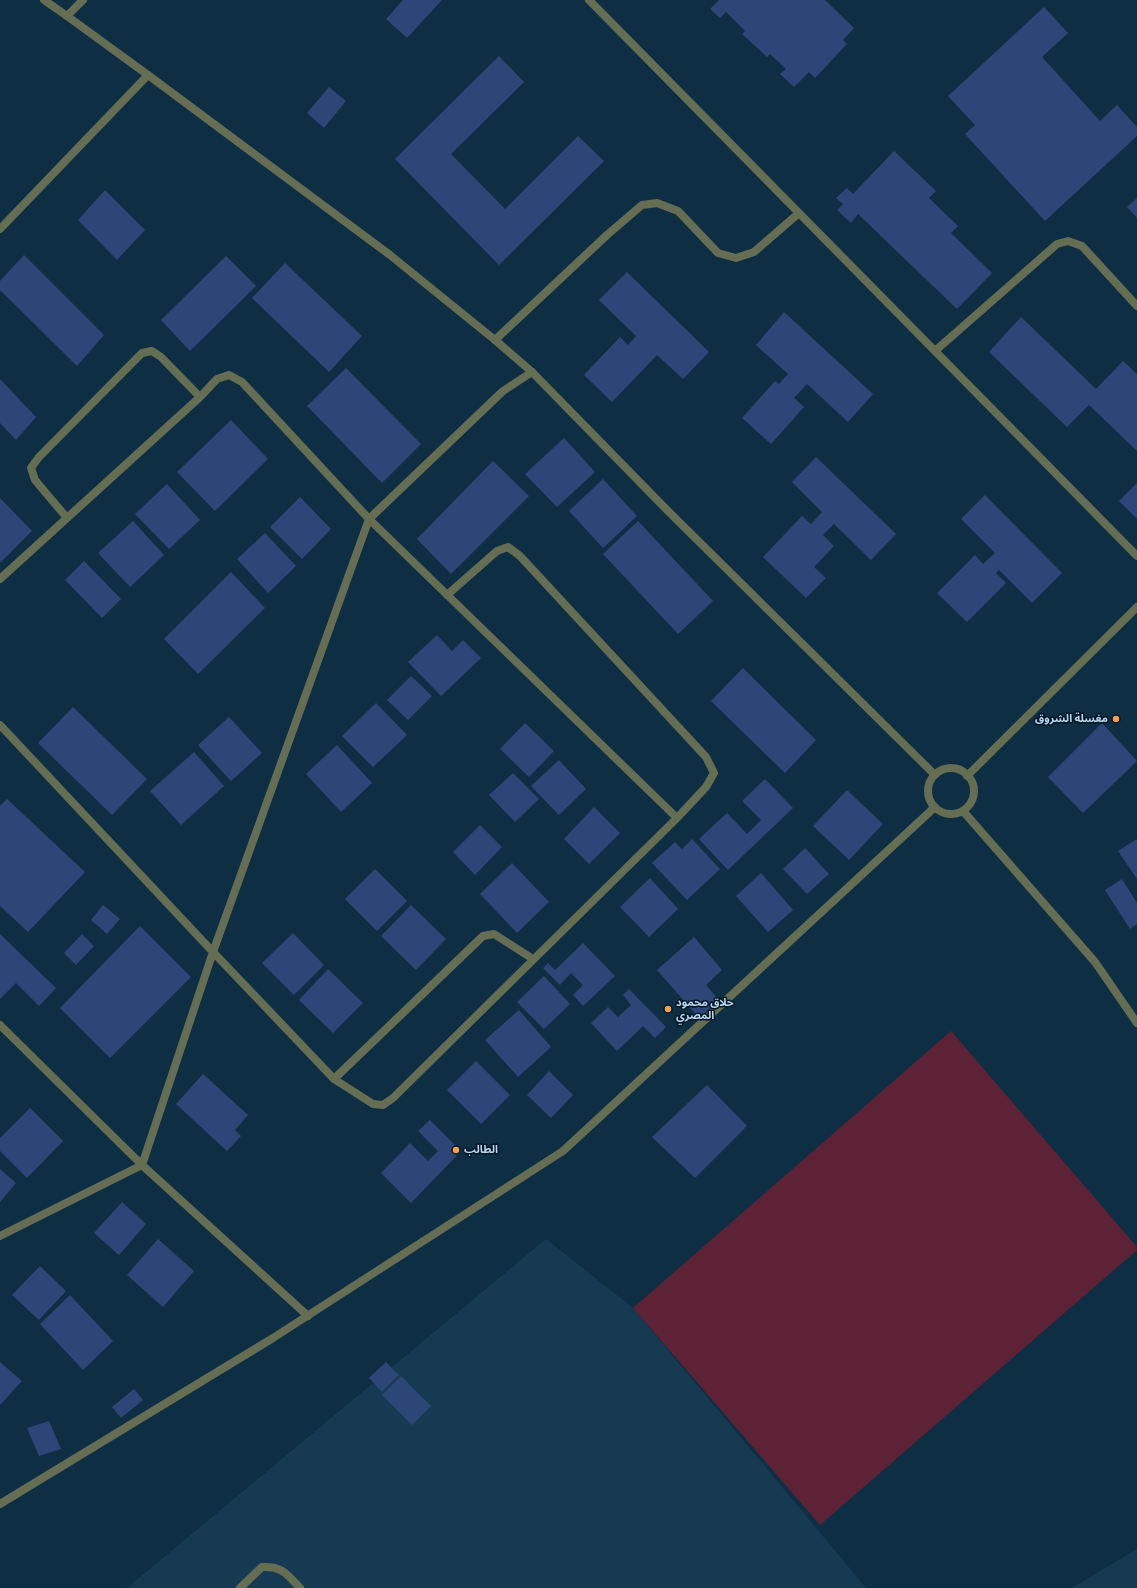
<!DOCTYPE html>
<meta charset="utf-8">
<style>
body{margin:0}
canvas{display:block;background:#0e2e44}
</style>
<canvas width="1137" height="1588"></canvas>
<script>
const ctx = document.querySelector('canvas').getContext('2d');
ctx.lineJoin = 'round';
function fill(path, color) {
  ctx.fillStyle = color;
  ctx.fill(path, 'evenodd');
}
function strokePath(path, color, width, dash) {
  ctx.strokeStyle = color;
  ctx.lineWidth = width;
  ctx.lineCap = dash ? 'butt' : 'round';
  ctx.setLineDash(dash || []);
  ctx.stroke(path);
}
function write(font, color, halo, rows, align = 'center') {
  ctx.font = font + ' "Fira Sans Condensed","Noto Sans Arabic",sans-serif';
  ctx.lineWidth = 3;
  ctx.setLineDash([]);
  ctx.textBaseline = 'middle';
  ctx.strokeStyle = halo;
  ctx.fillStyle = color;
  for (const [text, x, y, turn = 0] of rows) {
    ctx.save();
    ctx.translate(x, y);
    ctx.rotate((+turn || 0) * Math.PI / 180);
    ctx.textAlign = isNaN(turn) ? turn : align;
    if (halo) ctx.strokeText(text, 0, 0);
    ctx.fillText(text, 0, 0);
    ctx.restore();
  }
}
fill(new Path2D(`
 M546,1239L633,1308L866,1588H127Z
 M1137,1549V1588H1072Z`), '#173a53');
fill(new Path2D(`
 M951,1031L1137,1247V1250L820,1525L633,1308Z`), '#5d2236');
fill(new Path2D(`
 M403,0H442L407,38L386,19Z
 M719,0H825L854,28L843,40L847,44L815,78L809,72L794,87L780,74L786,69L770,54L767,57L742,34L745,31L726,12L720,18L710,9Z
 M1044,7L1068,33L1042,57L1100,121L1117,105L1137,127V136L1045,221L965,134L975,125L948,96Z
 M499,56L524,82L451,154L505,209L578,136L604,161L499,265L395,159Z
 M329,87L346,101L324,128L307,113Z
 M894,151L936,191L929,198L958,226L951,233L992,273L957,309L858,214L851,223L837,210L843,204L836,198L847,188L853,194Z
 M105,190L145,230L117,260L78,220Z
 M1137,198V218L1127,207Z
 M24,255L104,335L77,366L0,290V281Z
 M226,256L256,286L190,351L161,320Z
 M285,263L362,336L329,372L252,298Z
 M627,272L709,352L683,379L657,355L612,402L584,375L620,337L628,345L636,336L599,300Z
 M784,312L873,394L848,422L807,384L794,398L804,407L771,444L742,418L775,381L779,384L788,374L756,345Z
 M1021,317L1096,389L1123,361L1137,374V451L1089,405L1067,427L989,352Z
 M346,368L421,444L382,483L307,406Z
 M0,379L36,417L16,440L0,423Z
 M231,420L268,459L215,511L177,472Z
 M564,438L595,472L557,507L525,474Z
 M816,457L896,534L871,560L834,524L823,535L834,546L814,567L826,578L806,598L763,557L802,516L811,524L822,512L792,482Z
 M493,461L529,496L451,574L417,539Z
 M603,479L637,516L603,548L569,511Z
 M1137,483V519L1119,501Z
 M167,484L200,520L169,549L135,514Z
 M985,495L1062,573L1032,603L999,570L996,573L1006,583L967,622L937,593L975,555L983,564L995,553L961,519Z
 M300,497L331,529L302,559L270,527Z
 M0,498L32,531L0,563Z
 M133,521L164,555L130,587L98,553Z
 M638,521L713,601L678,634L603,554Z
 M265,533L296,566L268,593L237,559Z
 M84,561L121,599L102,618L65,580Z
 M231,572L265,608L198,674L164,639Z
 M437,635L452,651L463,640L481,658L441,696L408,662Z
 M743,668L816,740L785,773L711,701Z
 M411,676L432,696L408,720L387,700Z
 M376,703L407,735L373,767L342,736Z
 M73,707L147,779L112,815L38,743Z
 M229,717L262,753L231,781L198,745Z
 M525,723L554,751L529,777L500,749Z
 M1102,723L1137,761L1083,813L1048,777Z
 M337,745L372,783L341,812L306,774Z
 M194,752L224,786L181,825L150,791Z
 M559,760L586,789L559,815L531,786Z
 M513,773L539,799L515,822L489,795Z
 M765,779L793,808L728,870L699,839L727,813L747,834L761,820L742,801Z
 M847,790L883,824L849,860L813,826Z
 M7,799L85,872L28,932L0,906V806Z
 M594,807L620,833L589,864L564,839Z
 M480,825L502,847L475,875L453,852Z
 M692,839L720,869L687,900L652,863L675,842L682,849Z
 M1137,839V879L1118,851Z
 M805,848L829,874L807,894L783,869Z
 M512,863L549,902L517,933L480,894Z
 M375,869L407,901L377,931L345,899Z
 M761,873L793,910L768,932L736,896Z
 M650,878L678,909L649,937L620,907Z
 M1122,879L1137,903V924L1130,929L1105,890Z
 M103,905L120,919L107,934L91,920Z
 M411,905L446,939L416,970L381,936Z
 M140,926L191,977L110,1058L60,1008Z
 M293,933L324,965L294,995L262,963Z
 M0,934L56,988L39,1006L16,983L0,999Z
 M82,934L94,946L76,965L64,953Z
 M694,937L722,970L706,985L719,1000L699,1018L657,970Z
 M583,943L615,976L583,1006L573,995L583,985L571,973L560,985L543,968L548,963L555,970Z
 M328,969L363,1003L333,1033L299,1000Z
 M544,976L570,1004L544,1029L517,1002Z
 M629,989L666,1027L655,1038L643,1026L617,1051L591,1023L608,1007L618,1017L631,1005L623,995Z
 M519,1010L551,1047L518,1077L485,1040Z
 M476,1061L510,1095L481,1124L447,1090Z
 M549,1071L573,1095L551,1118L527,1095Z
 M203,1074L248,1115L235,1130L241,1136L227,1151L176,1104Z
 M707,1085L747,1126L695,1178L652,1137Z
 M30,1108L63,1141L27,1178L0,1151V1138Z
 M430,1120L461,1151L411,1203L381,1173L410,1143L428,1161L438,1151L418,1131Z
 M0,1169L16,1183L0,1202Z
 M122,1202L146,1224L119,1255L94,1233Z
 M158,1239L194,1271L163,1307L127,1275Z
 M40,1266L66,1291L39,1320L12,1295Z
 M70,1295L113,1341L83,1370L40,1324Z
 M0,1362L22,1381L0,1405Z
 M386,1362L399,1375L382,1392L369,1378Z
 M401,1376L431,1406L412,1425L382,1395Z
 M134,1389L143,1400L121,1418L112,1407Z
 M49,1421L61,1449L39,1456L27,1428Z`), '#2c4678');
strokePath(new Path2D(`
 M240,1588L262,1567C282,1566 287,1574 300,1588`), '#656d53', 8);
strokePath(new Path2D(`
 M589,0L1137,556
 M67,16L83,0
 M0,229L148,75
 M495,340L607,235L642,205L657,203L678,211L718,253L736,258L754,252L799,213
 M935,351L1057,244L1068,241L1082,246L1137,306
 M67,518L35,480L31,468L39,457L142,353L152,351L161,357L200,397
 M0,579L200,397L217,379L229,375L242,382L369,519L677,818L393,1098L383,1105L373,1104L334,1079L213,952L0,725
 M447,595L497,551L508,547L520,556L706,757L714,773L706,787L677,818
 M967,776L1137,607
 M0,1025L142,1165L308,1316
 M334,1079L483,936L494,934L533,959
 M0,1236L142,1165L213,952L369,519L503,391L532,372`), '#656d53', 8);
strokePath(new Path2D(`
 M44,0L67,16L148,75L390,255L495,340L532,372L667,510L935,775
 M928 791a23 23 0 1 1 46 0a23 23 0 1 1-46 0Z
 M963,811L1095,962L1137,1023
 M0,1504L273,1338L563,1151L935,807`), '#656d53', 8);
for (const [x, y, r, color] of [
 [1116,719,4,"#f8a14a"],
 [668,1009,4,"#f8a14a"],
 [456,1150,4,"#f8a14a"]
]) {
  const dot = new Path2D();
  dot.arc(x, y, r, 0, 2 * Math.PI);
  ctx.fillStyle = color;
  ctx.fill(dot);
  strokePath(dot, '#001526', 1.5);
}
write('bold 11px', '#b8d6ed', '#001526', [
 ["مغسلة الشروق",1108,719,"right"],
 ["حلاق محمود",676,1003],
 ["المصري",676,1016],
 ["الطالب",464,1150]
], 'left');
</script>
